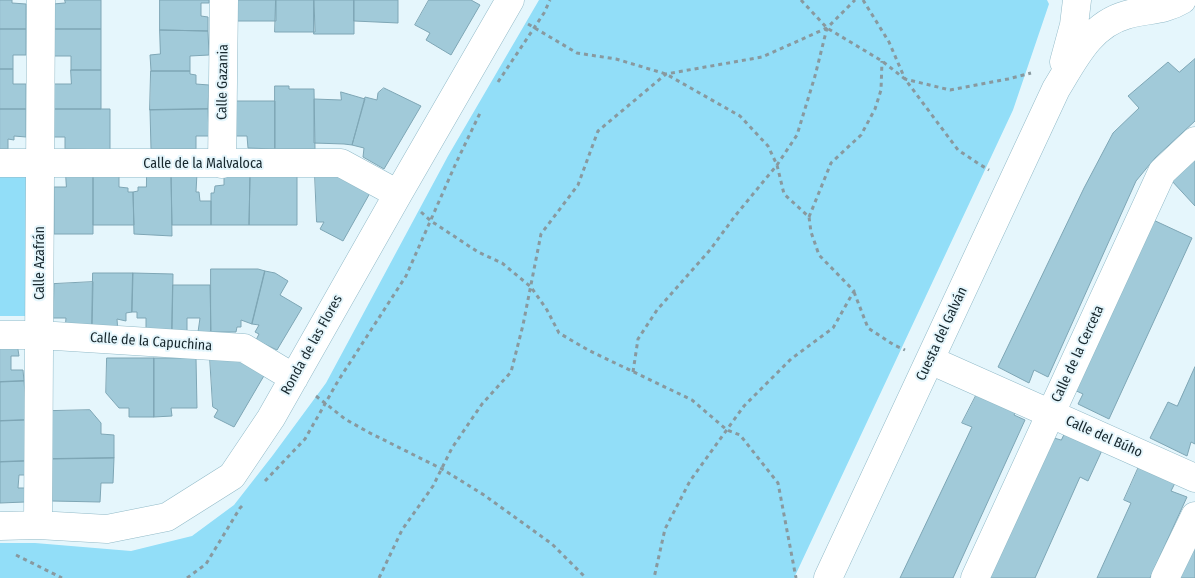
<!DOCTYPE html>
<meta charset="utf-8">
<style>
body{margin:0}
canvas{display:block;background:#e5f6fc}
</style>
<canvas width="1195" height="578"></canvas>
<script>
const ctx = document.querySelector('canvas').getContext('2d');
ctx.lineJoin = 'round';
function fill(path, color) {
  ctx.fillStyle = color;
  ctx.fill(path, 'evenodd');
}
function strokePath(path, color, width, dash) {
  ctx.strokeStyle = color;
  ctx.lineWidth = width;
  ctx.lineCap = dash ? 'butt' : 'round';
  ctx.setLineDash(dash || []);
  ctx.stroke(path);
}
function write(font, color, halo, rows, align = 'center') {
  ctx.font = font + ' "Fira Sans Condensed",sans-serif';
  ctx.lineWidth = 4;
  ctx.setLineDash([]);
  ctx.textBaseline = 'middle';
  ctx.strokeStyle = halo;
  ctx.fillStyle = color;
  for (const [text, x, y, turn = 0] of rows) {
    ctx.save();
    ctx.translate(x, y);
    ctx.rotate((+turn || 0) * Math.PI / 180);
    ctx.textAlign = isNaN(turn) ? turn : align;
    if (halo) ctx.strokeText(text, 0, 0);
    ctx.fillText(text, 0, 0);
    ctx.restore();
  }
}
fill(new Path2D(`
 M539,0H1047L1049,4L1013,110L794,578H0V543H35L131,551L192,536L234,505L273,455L326,383L448,156Z
 M0,175H27L25,316H0Z`), '#92def8');
const building = new Path2D(`
 M0,0H12V3L26,4V29H0Z
 M65,0H101V29H53V4L65,3Z
 M160,0H209V3H201V16L208,17V31L160,30Z
 M235,0H276V21H235Z
 M276,0H314L315,32H275Z
 M314,0H354V34H314Z
 M354,0H398V23L354,21Z
 M429,0H471L480,5L451,55L426,40L430,33L415,25Z
 M0,29H26V55H13V69H0Z
 M53,29H101V70H71V56H53Z
 M160,30L208,31L209,55L190,56V71H151L150,55L160,54Z
 M1195,59V121L1155,158L1136,181L1048,377L1034,370L1029,383L998,367L1084,188L1113,133L1139,108L1128,96L1168,62L1179,72Z
 M0,69H13V84H26V109H0Z
 M71,70H101V109H53V84H71Z
 M151,71H190V74L196,75V84L209,85L208,109L150,110Z
 M275,86H289V89H314L315,149H275Z
 M384,88L421,106L384,169L363,157L364,148L352,145L365,97L377,100L378,93Z
 M341,92L365,99L352,145L344,144L314,143V99L341,100Z
 M235,101H275V149L248,148L247,136H235Z
 M0,109H26V137L14,136V140L8,139V149H0Z
 M53,109H110V150L65,149V137H53Z
 M208,109L209,136H196V149H151L150,110Z
 M1195,158V206L1171,180Z
 M197,173L196,192H199L200,201H211V225H172L171,174Z
 M119,174V187L128,188V192H133L134,225H93V175Z
 M147,174H171L172,236L134,234L133,192L138,191V187H146Z
 M297,174V225H249L250,175Z
 M66,175H93V234H54V187H66Z
 M250,175L249,225H211V193H214L215,186L224,185V176Z
 M315,175L335,176L349,179L370,193L343,241L320,229L324,222H317Z
 M1149,218L1192,238L1109,419L1078,404L1083,394L1070,388Z
 M211,269H258L265,271L252,324L241,320V327H237L236,332H211Z
 M265,271L275,273L288,281L280,295L302,308L277,350L256,340L259,334L255,332L259,325L252,324Z
 M93,273H133L132,312L126,313V321L117,319L118,333L92,331Z
 M133,273L173,274L172,333L146,332V318H137V312H132Z
 M93,282L92,331L65,330L66,318H53L54,284Z
 M173,285H210L211,332H198L200,318H187V332L172,333Z
 M0,343H17L19,356H11V370H23L24,381L0,382Z
 M107,358H154V417H129V408H119L106,393Z
 M154,358H196L197,408H171L172,416L154,417Z
 M210,358L240,360L265,374L234,427L214,417L218,410L213,407Z
 M1195,367V444L1191,442L1187,456L1150,438L1168,402L1177,406Z
 M24,381L27,420L0,421V382Z
 M980,388L1018,407L1014,415L1025,420L953,578H900L972,427L962,423Z
 M90,410L101,423V434L114,435V458L52,459V411Z
 M27,420V461L0,462V421Z
 M1067,429L1104,446L1088,481L1080,477L1035,578H983L1047,436L1061,440Z
 M114,458L113,483H101L100,502L52,501V459Z
 M27,461L26,475H19L18,488H26L25,502L0,503V462Z
 M1141,462L1177,479L1171,491L1187,497L1150,578H1097L1131,503L1124,500Z
 M1195,543V578H1179Z`);
fill(building, '#a1cad9');
strokePath(building, '#7ea6b5', 1);
const street = new Path2D(`
 M1064,62L1074,25L1077,0
 M0,163H341L398,194
 M222,164L224,0
 M0,335H39L244,348L294,378
 M930,360L1195,478
 M38,525L41,0
 M0,526L38,525L107,529L167,517L232,476L271,418L398,194L510,0
 M828,578L1056,89C1074,60 1090,25 1126,15C1146,9 1164,11 1182,0
 M975,578L1162,172L1195,141
 M1165,578L1195,516`);
strokePath(street, '#91bac8', 29);
strokePath(new Path2D(`
 M801,0L827,28L882,61L905,79L958,150L979,164L989,170
 M863,0L889,42L905,79L950,90L1008,79L1031,73
 M528,24L577,53L616,59L666,74L740,116L768,146L777,165L784,194L809,217L811,232L819,255L854,291L833,328L791,359L744,406L690,481L665,529L654,578
 M498,82L544,13L550,0
 M421,212L431,221L478,252L502,263L531,287L547,310L559,333L588,350L692,400L727,430L740,435L778,483L796,578
 M809,217L831,163L861,135L875,109L881,90L882,61
 M854,292L868,328L894,345L905,350
 M633,372L638,339L657,310L710,250L735,216L777,165L797,135L815,76L827,28
 M316,396L345,419L368,432L442,469L484,495L552,544L586,578
 M265,481L305,439L338,381L406,276L456,163L481,111
 M16,555L62,578
 M187,578L206,564L240,508L244,504
 M379,578L402,530L433,486L452,448L482,404L511,372L523,325L541,234L578,185L598,131L666,74L762,57L827,28L855,0`), '#88999f', 3, [4, 4]);
strokePath(street, '#fff', 28);
write('14px', '#17272d', '#e5f6fc', [
 ["Calle Gazania",223,82,-89],
 ["Calle de la Malvaloca",203,164],
 ["Calle Azafrán",40,263,-90],
 ["Cuesta del Galván",942,334,-65],
 ["Calle de la Capuchina",151,342,4],
 ["Ronda de las Flores",312,345,-61],
 ["Calle de la Cerceta",1078,354,-65],
 ["Calle del Búho",1104,437,24]
]);
</script>
